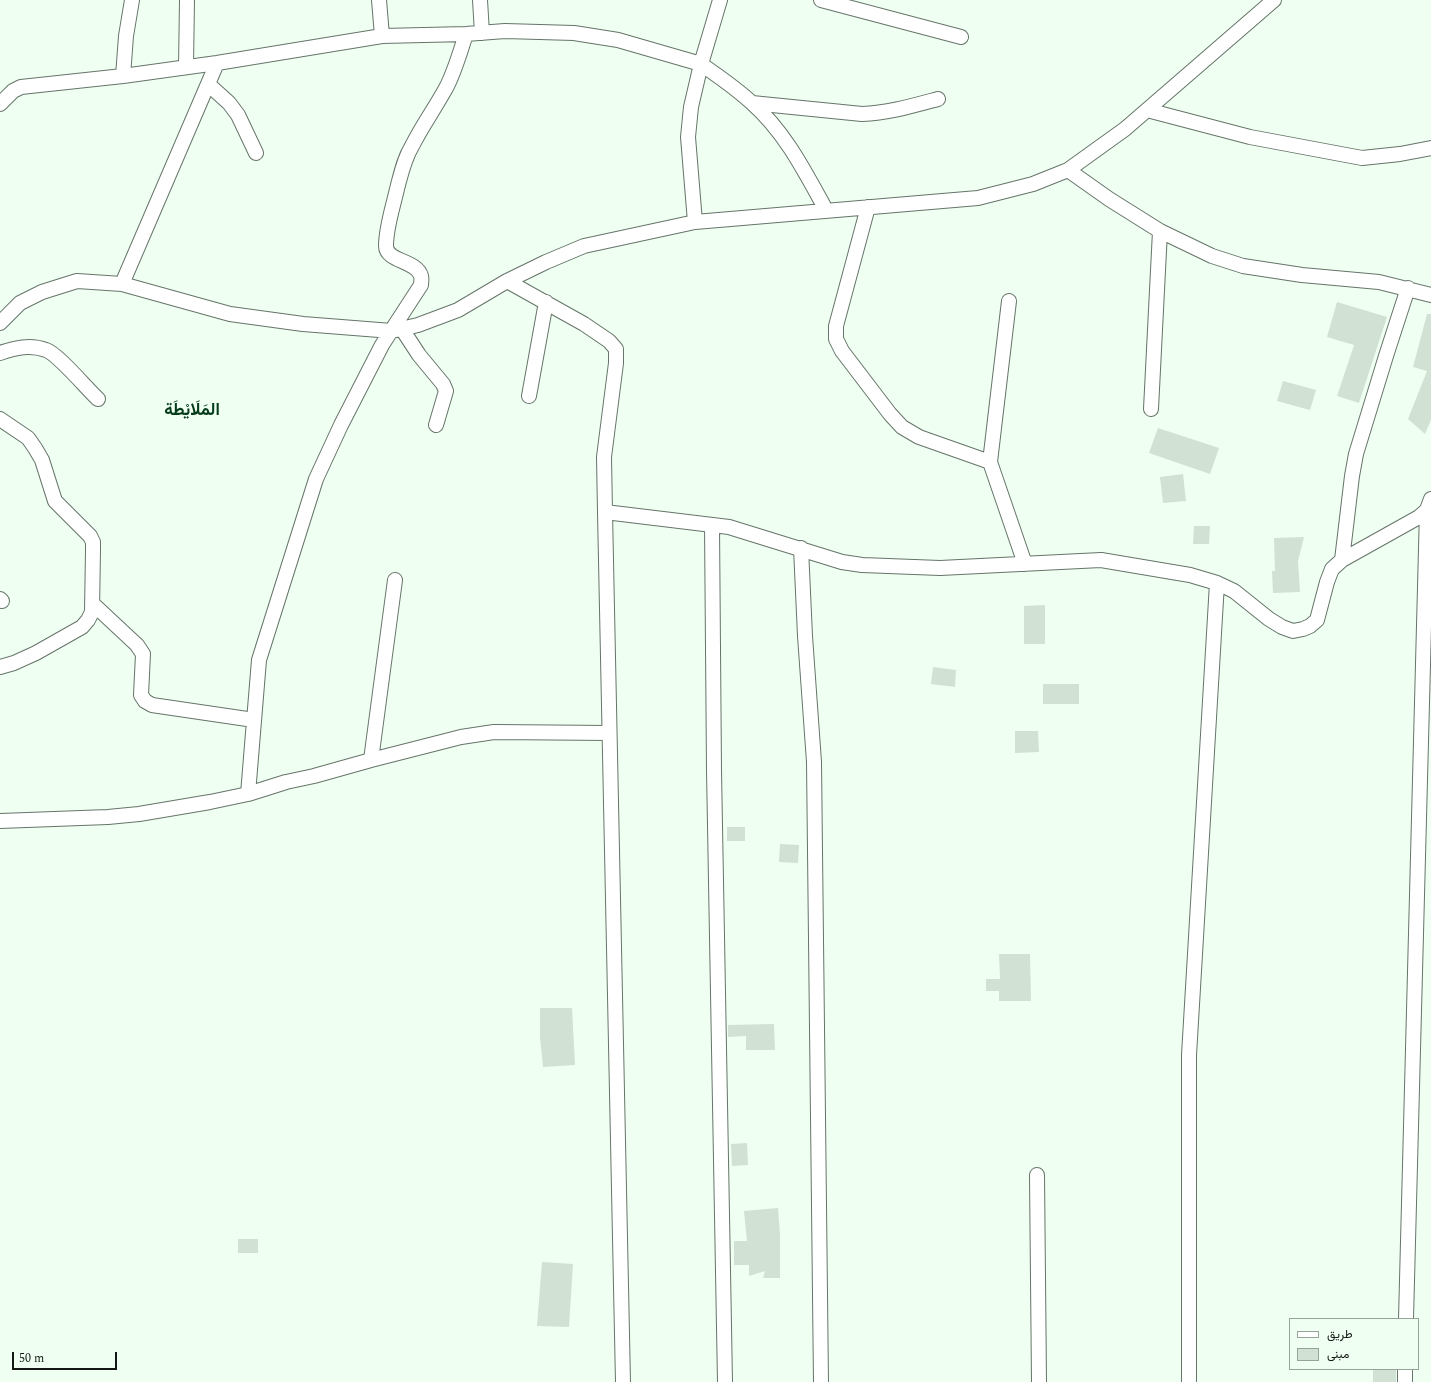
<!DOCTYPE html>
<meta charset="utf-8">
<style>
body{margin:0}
#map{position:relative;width:1431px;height:1382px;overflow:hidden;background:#effff2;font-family:Spectral,Vazirmatn,serif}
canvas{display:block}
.legend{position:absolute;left:1289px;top:1318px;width:130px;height:52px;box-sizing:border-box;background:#effff2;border:1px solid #97a399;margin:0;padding:5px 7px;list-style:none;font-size:12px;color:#131814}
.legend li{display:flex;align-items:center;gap:8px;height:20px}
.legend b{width:20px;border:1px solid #97a399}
.scale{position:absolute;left:12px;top:1352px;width:105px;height:18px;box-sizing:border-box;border:2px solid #131814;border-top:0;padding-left:5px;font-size:12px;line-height:14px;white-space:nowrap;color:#131814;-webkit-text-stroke:3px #effff2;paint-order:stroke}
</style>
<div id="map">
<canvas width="1431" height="1382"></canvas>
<ul class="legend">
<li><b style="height:5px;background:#fff"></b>طريق</li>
<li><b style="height:11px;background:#d1e1d4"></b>مبنى</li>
</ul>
<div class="scale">50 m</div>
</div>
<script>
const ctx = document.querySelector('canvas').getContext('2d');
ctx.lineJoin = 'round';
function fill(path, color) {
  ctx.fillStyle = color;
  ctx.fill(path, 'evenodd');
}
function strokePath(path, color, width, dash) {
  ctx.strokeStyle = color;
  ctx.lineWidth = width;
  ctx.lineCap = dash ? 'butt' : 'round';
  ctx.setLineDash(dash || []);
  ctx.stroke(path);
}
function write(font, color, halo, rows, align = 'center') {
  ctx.font = font + ' Spectral,Vazirmatn,serif';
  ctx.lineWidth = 4;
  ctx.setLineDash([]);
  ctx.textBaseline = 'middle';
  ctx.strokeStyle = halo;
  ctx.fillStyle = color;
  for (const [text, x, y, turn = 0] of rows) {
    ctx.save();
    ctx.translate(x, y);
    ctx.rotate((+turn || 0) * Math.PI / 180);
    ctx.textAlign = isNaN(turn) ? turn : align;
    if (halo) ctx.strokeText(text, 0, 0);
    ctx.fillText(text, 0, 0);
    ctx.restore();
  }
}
fill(new Path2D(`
 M1337,302L1387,317L1359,403L1337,396L1354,345L1327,337Z
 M1427,314H1431V420L1425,434L1408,419L1427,371L1413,367Z
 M1283,381L1316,390L1310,410L1277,401Z
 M1158,428L1219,448L1210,474L1149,453Z
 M1183,474L1186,501L1163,503L1160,477Z
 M1194,526H1210L1209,544H1193Z
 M1304,537L1298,561L1300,592L1273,593L1272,571H1275L1274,538Z
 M1045,605V644H1024V606Z
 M933,667L956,670L955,687L931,684Z
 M1043,684H1079V704H1043Z
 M1015,731H1038L1039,752L1015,753Z
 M727,827H745V841H727Z
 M780,844L799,845L798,863L779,862Z
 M999,954H1030L1031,1001H999V991H986V979H1000Z
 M540,1008H572L575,1065L543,1067L540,1037Z
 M774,1024L775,1050H746V1036L728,1037V1025Z
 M747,1143L748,1165L732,1166L731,1144Z
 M778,1208L780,1235V1278H763L765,1271L749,1276V1265H734V1241H747L744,1211Z
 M238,1239H258V1253H238Z
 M542,1262L573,1264L569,1327L537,1326Z
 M1373,1369H1396V1382H1373Z`), '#d1e1d4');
const street = new Path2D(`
 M379,0L382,36
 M480,0L482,33
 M720,0L701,64C718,76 736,88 752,103C785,132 805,172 826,210
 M821,0L961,37
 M186,67L187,0
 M123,76L126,36L132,0
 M208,84L229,103L238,115L256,153
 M752,103L862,114C888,113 912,106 938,99
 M0,104L13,91L21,87L123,76L217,63L382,36L466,34L505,31L574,33L618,40L701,64L691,107L688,137L695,222
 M1147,110L1250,137L1362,158L1400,154L1431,148
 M1068,170L1109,199L1160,231L1212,256L1243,266L1302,275L1379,282L1431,295
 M868,207L836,326V339L842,351L890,414L902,427L919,437L990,462L1025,564
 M507,281L584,324L609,341L616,349V363L604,457L605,512L729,527L842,562L862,565L940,568L1101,560L1190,575L1217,583L1234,591L1269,619L1282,627L1293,631L1303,629L1310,626L1317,620L1327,582L1332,569L1342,560L1419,517L1427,510L1431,499
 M122,284L217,63
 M0,323L20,303L42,292L77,281L122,284L230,314L303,324L392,331L418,325L458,310L507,281L546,262L584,246L695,222L978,198L1033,184L1068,170L1125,129L1274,0
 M402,329L419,355L443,384L446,391L436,425
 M0,353C15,348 30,344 46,350C58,354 87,389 98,399
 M529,396L546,302
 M1151,409L1160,231
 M0,419L28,438L35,448L42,460L55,501L90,536L93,542V550L92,612L88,620L82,627L36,653L14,663L0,667
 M990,462L1009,301
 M605,512L623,1382
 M712,525L714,770L725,1382
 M801,548L805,636L814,762L821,1382
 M1342,560L1352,476L1356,454L1386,356L1408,288
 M0,599L2,601
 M92,603L137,645L143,654L141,695L145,701L152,705L254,720
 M371,760L395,580
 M248,794L259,660L316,479L341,425L382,345L421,285C421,283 422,279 421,276C417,260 386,262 386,246C386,227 393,207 397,189C401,174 404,159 412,146C422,126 435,108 446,88C455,71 460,52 466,34
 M0,821L108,817L139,814L210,802L248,794L286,782L314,776L371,760L461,737L494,732L609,733
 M1037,1175L1039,1382
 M1406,1319L1427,510
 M1189,1382V1055L1217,583
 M1405,1382V1369`);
strokePath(street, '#667469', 16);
strokePath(street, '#fff', 14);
write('bold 17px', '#043b1a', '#effff2', [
 ["المَلَايْطَة",192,412]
]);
</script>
